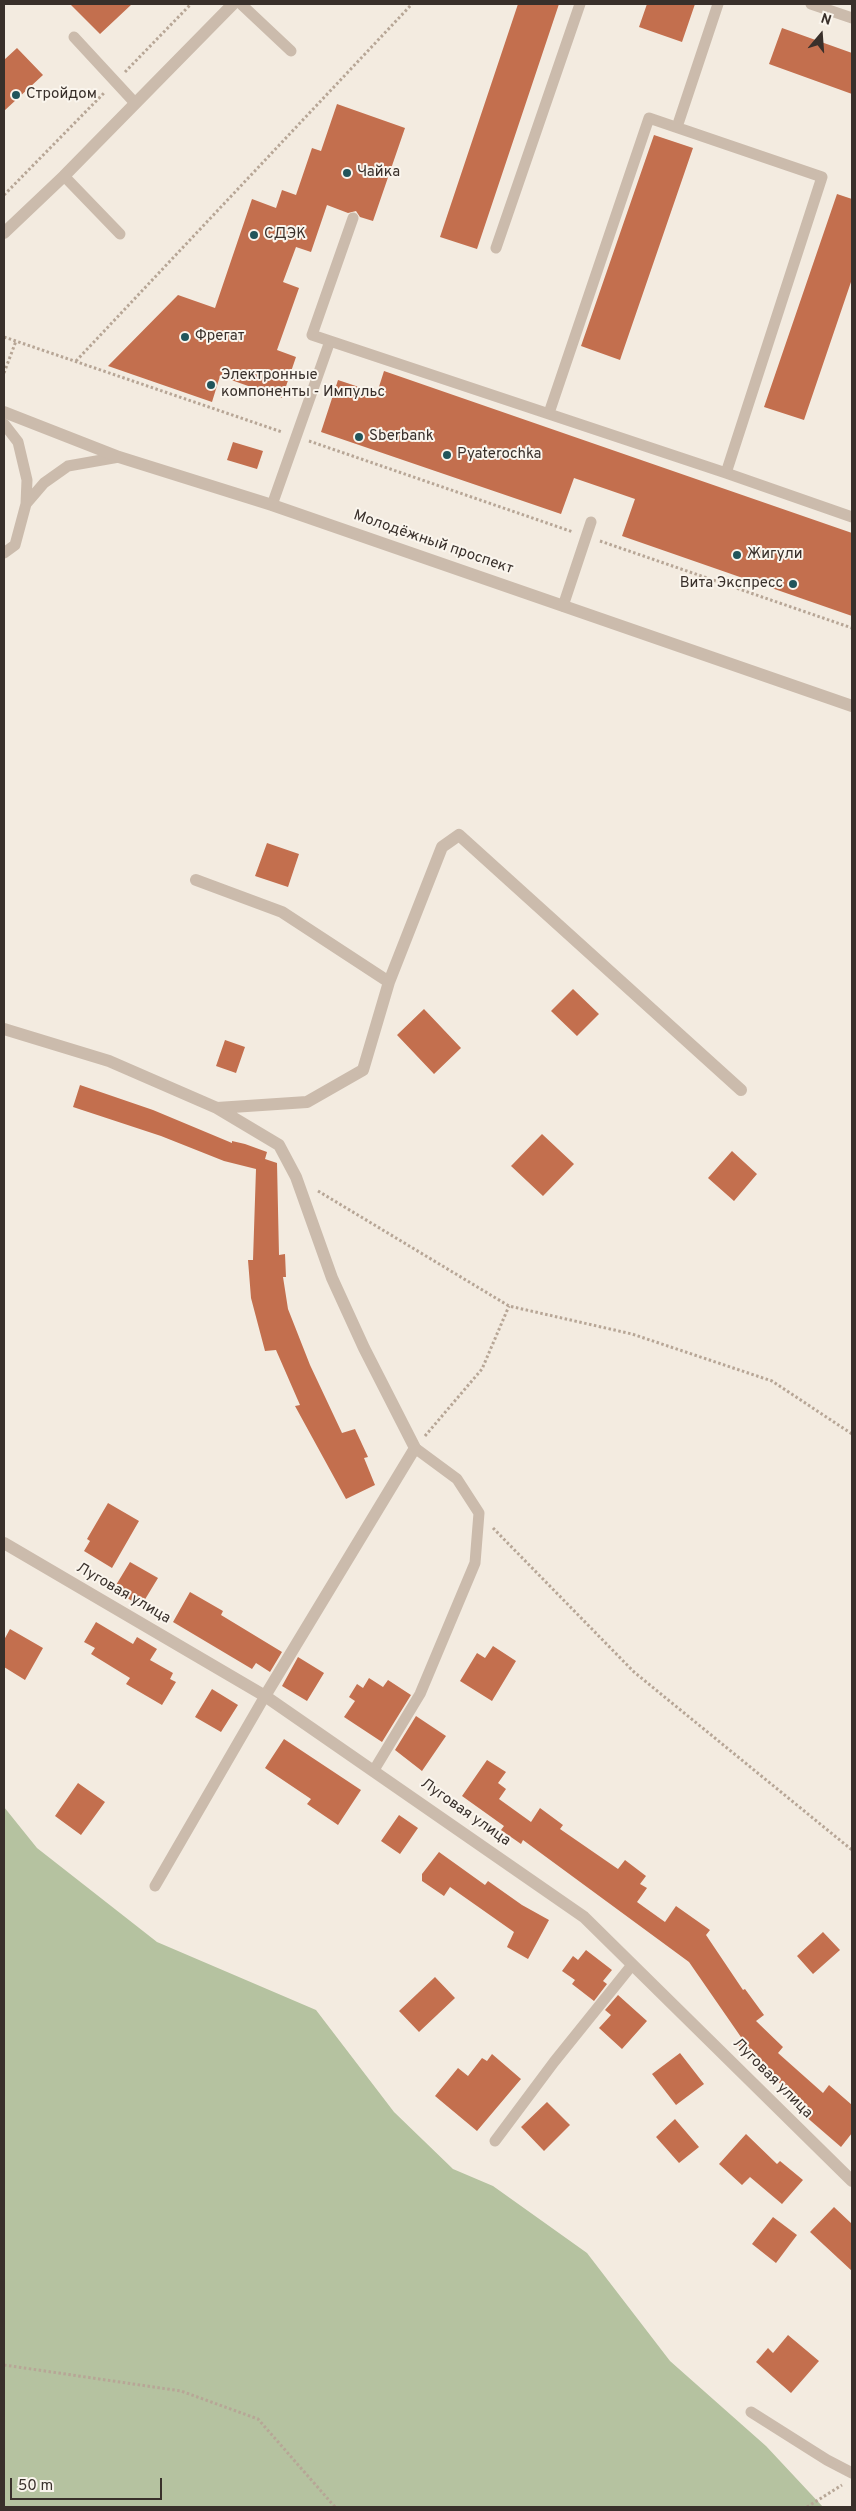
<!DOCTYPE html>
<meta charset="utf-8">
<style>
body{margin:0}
#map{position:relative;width:856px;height:2511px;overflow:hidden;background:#f3ebe0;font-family:Overpass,sans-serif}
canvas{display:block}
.frame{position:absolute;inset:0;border:5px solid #39302b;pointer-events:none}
.north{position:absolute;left:796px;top:10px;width:50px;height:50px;-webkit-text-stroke:4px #faf5ed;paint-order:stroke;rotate:18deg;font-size:14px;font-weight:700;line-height:20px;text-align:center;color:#39302b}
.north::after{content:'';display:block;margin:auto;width:18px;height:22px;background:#39302b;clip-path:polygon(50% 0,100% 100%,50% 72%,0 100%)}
.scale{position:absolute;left:10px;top:2478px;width:152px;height:22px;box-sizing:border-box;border:2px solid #39302b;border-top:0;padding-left:6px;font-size:15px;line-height:18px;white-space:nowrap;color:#39302b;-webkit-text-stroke:4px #faf5ed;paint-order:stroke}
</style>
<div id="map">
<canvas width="856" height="2511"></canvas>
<div class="frame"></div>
<div class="north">N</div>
<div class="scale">50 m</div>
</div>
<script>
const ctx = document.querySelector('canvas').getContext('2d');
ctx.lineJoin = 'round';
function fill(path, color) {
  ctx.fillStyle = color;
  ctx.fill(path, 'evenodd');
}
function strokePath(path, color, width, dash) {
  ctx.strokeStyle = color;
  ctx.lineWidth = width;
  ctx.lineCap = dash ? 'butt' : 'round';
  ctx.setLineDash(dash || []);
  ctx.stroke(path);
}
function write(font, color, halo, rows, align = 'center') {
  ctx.font = font + ' Overpass,sans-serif';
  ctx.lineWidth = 4;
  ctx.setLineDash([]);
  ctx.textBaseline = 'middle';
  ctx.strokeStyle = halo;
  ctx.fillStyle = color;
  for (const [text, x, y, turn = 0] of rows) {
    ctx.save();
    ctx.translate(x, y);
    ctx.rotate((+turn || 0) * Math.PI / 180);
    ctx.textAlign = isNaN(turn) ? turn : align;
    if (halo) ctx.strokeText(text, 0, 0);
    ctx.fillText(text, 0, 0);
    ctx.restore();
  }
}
fill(new Path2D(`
 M4,1807L37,1848L157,1942L316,2010L394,2112L453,2169L493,2186L587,2253L670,2361L766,2446L823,2507H4Z`), '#b5c2a0');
fill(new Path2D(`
 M70,4H132L100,34Z
 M518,4H559L477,249L440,237Z
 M647,4H695L682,42L639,27Z
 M782,28L852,53V94L769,64Z
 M17,48L43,75L4,111V60Z
 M337,104L405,128L373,221L360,217L356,211L348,213L327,205L311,252L296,247L283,282L299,288L277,350L296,357L282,398L220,376L212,402L108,366L178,295L215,308L252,199L276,208L282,190L296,195L312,148L321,151Z
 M654,135L693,148L620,360L581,346Z
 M837,194L852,199V279L804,420L764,407Z
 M384,371L852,533V616L622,536L635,499L609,490L574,478L561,514L321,432L338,380L377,393Z
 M233,442L263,451L257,469L227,460Z
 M267,843L299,854L288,887L255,876Z
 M573,989L599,1014L577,1036L551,1011Z
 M424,1009L461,1048L434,1074L397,1035Z
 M225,1040L245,1047L236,1073L216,1066Z
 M80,1085L153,1110L232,1143V1141L245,1144L267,1152L265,1159L277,1163L279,1255L285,1254L286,1277H283L288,1309L310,1365L342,1433L355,1429L368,1457L364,1458L375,1485L346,1499L295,1406L300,1405L276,1350L265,1351L251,1298L248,1260H253L256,1169L224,1161L161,1136L73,1107Z
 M542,1134L574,1164L543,1196L511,1166Z
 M732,1151L757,1174L734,1201L708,1178Z
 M108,1503L139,1521L112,1568L84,1551L90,1541L87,1539Z
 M130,1562L158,1578L141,1606L113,1590Z
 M190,1592L223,1611L221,1615L282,1652L270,1672L256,1663L252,1669L173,1622Z
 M96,1622L133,1644L137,1637L157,1649L150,1660L173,1673L170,1679L176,1682L162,1705L126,1684L130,1678L91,1654L95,1648L84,1642Z
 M10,1629L43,1648L25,1680L4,1667V1640Z
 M493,1646L516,1661L492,1701L460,1681L477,1653L485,1658Z
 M298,1657L324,1673L307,1701L282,1686Z
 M369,1678L383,1687L388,1680L411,1695L382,1742L344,1717L355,1701L349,1697L357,1684L363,1688Z
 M212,1689L238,1705L221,1732L195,1717Z
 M416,1716L446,1736L422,1771L395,1750Z
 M284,1739L361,1790L338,1825L307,1804L311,1799L265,1768Z
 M487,1760L506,1772L498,1783L506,1789L499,1799L531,1822L540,1808L563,1825L560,1829L618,1869L625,1860L646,1876L640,1884L647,1888L637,1902L665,1922L676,1906L710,1930L706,1935L743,1990L745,1989L764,2015L756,2021L783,2047L778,2053L823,2093L829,2085L852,2105V2133L841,2147L804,2115L808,2109L738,2045L743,2040L689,1962L523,1840L521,1844L501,1830L504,1826L462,1796Z
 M78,1783L105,1802L81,1835L55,1816Z
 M399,1815L418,1828L400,1854L381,1841Z
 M439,1852L485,1885L488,1881L522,1905L549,1920L528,1959L507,1947L514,1932L450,1887L444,1896L422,1881V1874Z
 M823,1932L840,1950L813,1974L797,1956Z
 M586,1950L612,1970L603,1981L607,1984L594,2001L572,1984L575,1980L562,1971L573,1956L578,1960Z
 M435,1977L455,1998L419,2032L399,2011Z
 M618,1995L647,2021L622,2049L599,2028L611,2015L605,2010Z
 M680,2053L704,2084L676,2105L652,2074Z
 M492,2054L521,2079L477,2131L435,2096L458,2068L468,2076L482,2058L487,2061Z
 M547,2102L570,2125L544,2151L521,2127Z
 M675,2119L699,2147L679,2163L656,2137Z
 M746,2134L777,2164L780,2161L803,2180L782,2204L750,2177L742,2185L719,2164Z
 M834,2207L852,2224V2271L810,2232Z
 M773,2217L797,2235L776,2263L752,2244Z
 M788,2335L819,2361L791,2393L756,2362L768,2348L773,2353Z`), '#c36f4e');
strokePath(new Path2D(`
 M125,72L191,4
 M4,195L105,92
 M4,337L282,432
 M76,361L412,4
 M4,373L16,341
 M309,441L573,532
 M600,541L852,628
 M318,1191L509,1306L632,1334L772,1381L852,1434
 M425,1436L482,1369L509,1306
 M493,1528L634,1672L852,1850
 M4,2365L181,2391L258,2419L335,2507
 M807,2507L842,2485`), '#b7a696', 3, [2.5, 2.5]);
strokePath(new Path2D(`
 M241,4L291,51
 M811,4L852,18
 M74,37L135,103
 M677,127L718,4
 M64,176L120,234
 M496,248L580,4
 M330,341L726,473L852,517
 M549,413L649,118L822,177L726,473
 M4,424L18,442L27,480L26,504L15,545L4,553
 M26,504L44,483L68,466L119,457
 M272,505L330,341L312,335L353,218
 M563,606L591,522
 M374,1770L420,1694L475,1563L479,1513L457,1479L415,1448
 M155,1886L265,1696
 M495,2141L554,2062L632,1965
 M751,2412L827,2460L852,2473`), '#cbbbac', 11);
strokePath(new Path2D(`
 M4,233L64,176L233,4
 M4,412L119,457L272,505L852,706
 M196,880L282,912L389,982
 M4,1029L109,1061L217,1108L279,1145L296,1177L332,1278L364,1348L415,1448L265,1696
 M217,1108L307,1102L363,1070L389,982L442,847L459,835L741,1090
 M4,1543L265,1696L584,1917L852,2181`), '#cbbbac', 12);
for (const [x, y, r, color] of [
 [16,95,5,"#21555b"],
 [347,173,5,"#21555b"],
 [254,235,5,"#21555b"],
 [185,337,5,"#21555b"],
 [211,385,5,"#21555b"],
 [359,437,5,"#21555b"],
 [447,455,5,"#21555b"],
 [737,555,5,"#21555b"],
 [793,584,5,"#21555b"]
]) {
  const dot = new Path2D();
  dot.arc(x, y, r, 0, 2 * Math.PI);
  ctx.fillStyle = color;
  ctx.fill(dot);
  strokePath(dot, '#faf5ed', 2);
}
write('15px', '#39302b', '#faf5ed', [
 ["Стройдом",26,95],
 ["Чайка",357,173],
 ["СДЭК",264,235],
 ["Фрегат",195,337],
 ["Электронные",221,376],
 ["компоненты - Импульс",221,393],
 ["Sberbank",369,437],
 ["Pyaterochka",457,455],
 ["Жигули",747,555],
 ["Вита Экспресс",783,584,"right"]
], 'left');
write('15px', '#39302b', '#faf5ed', [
 ["Молодёжный проспект",433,543,19],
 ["Луговая улица",123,1594,30],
 ["Луговая улица",465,1813,35],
 ["Луговая улица",772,2079,45]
]);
</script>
